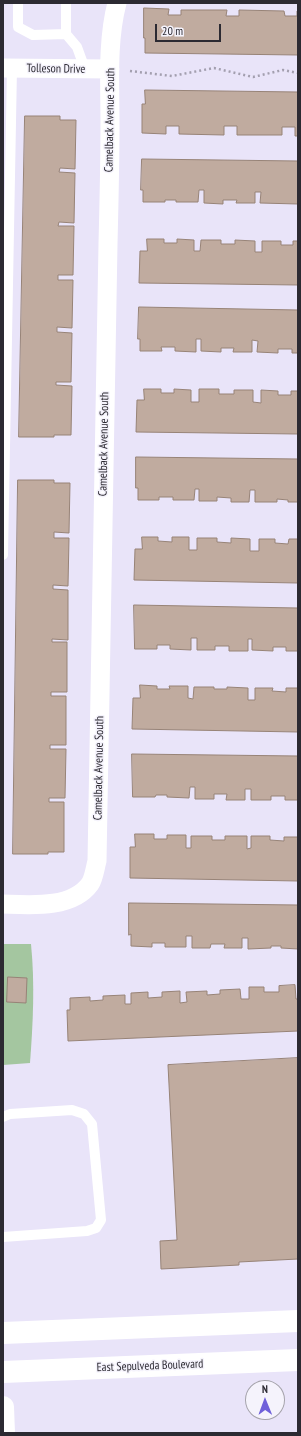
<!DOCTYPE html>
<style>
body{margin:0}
#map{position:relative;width:301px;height:1436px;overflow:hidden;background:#e9e4f9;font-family:"PT Sans Narrow",sans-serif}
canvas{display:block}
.frame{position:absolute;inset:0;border:4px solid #2c2a32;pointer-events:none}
.north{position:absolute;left:245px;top:1380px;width:40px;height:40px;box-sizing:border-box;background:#f5f3fc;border:1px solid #a5a3ab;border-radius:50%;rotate:359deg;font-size:11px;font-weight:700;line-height:16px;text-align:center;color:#2c2a32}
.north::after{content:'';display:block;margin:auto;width:14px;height:18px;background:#6f60da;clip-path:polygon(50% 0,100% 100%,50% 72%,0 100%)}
.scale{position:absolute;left:155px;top:24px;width:66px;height:18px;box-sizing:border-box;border:2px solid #2c2a32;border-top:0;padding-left:5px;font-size:12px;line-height:14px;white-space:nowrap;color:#2c2a32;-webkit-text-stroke:3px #f5f3fc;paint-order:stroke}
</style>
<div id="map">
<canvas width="301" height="1436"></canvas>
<div class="frame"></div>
<div class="north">N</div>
<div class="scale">20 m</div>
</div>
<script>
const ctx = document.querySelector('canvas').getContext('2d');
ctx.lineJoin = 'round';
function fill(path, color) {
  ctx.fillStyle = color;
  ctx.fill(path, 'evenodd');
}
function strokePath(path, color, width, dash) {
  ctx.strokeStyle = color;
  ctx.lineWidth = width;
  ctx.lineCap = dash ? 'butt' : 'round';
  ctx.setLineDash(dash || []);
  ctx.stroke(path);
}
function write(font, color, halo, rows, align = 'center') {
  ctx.font = font + ' "PT Sans Narrow",sans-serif';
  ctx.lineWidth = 3;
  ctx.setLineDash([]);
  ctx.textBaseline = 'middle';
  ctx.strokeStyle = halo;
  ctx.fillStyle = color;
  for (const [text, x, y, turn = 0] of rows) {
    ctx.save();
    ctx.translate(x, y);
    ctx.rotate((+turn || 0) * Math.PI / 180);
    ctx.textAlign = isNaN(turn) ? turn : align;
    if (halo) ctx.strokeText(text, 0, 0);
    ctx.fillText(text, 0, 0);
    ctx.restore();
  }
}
fill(new Path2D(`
 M3,944H31C35,984 33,1023 30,1063L3,1065Z`), '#a4c6a0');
const building = new Path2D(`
 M144,8L169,9L168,15H181V10H227L226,16H239V10L284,11L285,16H297V11H298V55L145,53V38H144Z
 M145,90L298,92V136H295V127H282V135H237V126H224V135L179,134V126H166V134L142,133V104H145Z
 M25,116H60V120H76L75,169L60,168L59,172L75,173L74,223L59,222L58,226H74L73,275H58V280H73L72,328L57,327V332L72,333L71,382H56V385L72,386L71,435H54V437H19Z
 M142,159L298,161V204L260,203L261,192H255V203H236L237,200H223V204L204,203V190H199L198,202H176V200H165V202H143V190H141Z
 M147,239H164V243H177V239L194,240V251H200L201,240H221V244H235V240L255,241V252H262V241H281V245H293V241H298V285L139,283L140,251H147Z
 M139,307L298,310V353H292V349H278V353L257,352L258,341L252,340V352H233L234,348H221V352L201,351V339H196V352L175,351V347H161L162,351H140V339H138Z
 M144,389H161V393H174V389L191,390V402H199V389H219V394H234V390H253V402L261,403V390L278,391V395H291V391H298V434L136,432L137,400H144Z
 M136,457L298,459V502H288V500L277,499V502H255V490H250L249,502H231V498L217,497V501H199V489H195L194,500H173V497H159V500H138V488H136Z
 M18,480H54V483H70L69,533L54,532V538H69L68,586L53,585V589L68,590V640L52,639V642H67V692H51V696H66V745H50V749H66L65,798H49V802H64V852H48V854H13Z
 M142,537H158V541L172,542V537H189V550H197V538H217V542L231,543V538L250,539V551H259V539H275V543L288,544L289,539H298V583L134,580L135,549H142Z
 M134,605L298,608V651H286V647H273V651L252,650V639H248V651H229V646H215V650H197V638H191V650L170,649V645H157V649H135Z
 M140,685L157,686V689H170L169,686H188V698L193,699L194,687H214V689H227V687L248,688V700H255V688H273L272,691L286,692V688H298V732L132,729L133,698H140Z
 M132,754L298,756V800H285V796H271V800H251V789H245V800H226L227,794H214V799H195V787H190L189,798L167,797V795H156L155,797H133Z
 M135,834H154V839H167V835H186V848H191V836H212V840H225V836H247V849L251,848V836H270V840L284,841V837H298V881L130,878V847H135Z
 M129,903L298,905V949L281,948V946H271V948L248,949V938H242V948H224L225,944H211L210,948H192V936H186V947H165V943H152V947L131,946V934L129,935Z
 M8,977L27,978L26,1003L7,1002Z
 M295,985L296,999H298V1031L68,1041L67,1010H70V998L90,997V1001L103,1000V996L125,995V1004H131V993L148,992V998L162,997V992L180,991V1003L187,1002L186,992L207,991V995L220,994V990L240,989L241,999H249V987H264V992H279V986Z
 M298,1058V1259L239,1262V1265L161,1269L160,1241L177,1240L168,1065Z`);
fill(building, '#c0ab9f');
strokePath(building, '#978377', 1);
strokePath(new Path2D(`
 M130,71L172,76L214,68L253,77L283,70L298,73`), '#a39faf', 2.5, [2, 3]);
strokePath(new Path2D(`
 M18,3V27L33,35L66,34
 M66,3V34L77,47L85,69
 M3,555L12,68
 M3,1117L10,1114L72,1110L84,1114L92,1124L101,1220L96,1228L87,1231L3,1237`), '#fff', 10);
strokePath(new Path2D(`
 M3,68L110,69
 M3,904C30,905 72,909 90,884C94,878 95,868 97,861C102,655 103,449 108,244C109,204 110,163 110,123C110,84 107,41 117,3`), '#fff', 19);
strokePath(new Path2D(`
 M3,1407L4,1433`), '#fff', 22);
strokePath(new Path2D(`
 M3,1333L298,1321
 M3,1372L298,1360`), '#fff', 22);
write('12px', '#2c2a32', '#f5f3fc', [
 ["Tolleson Drive",56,69,1],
 ["Camelback Avenue South",110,120,-89],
 ["Camelback Avenue South",104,444,-89],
 ["Camelback Avenue South",99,768,-89],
 ["East Sepulveda Boulevard",150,1366,-2]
]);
</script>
